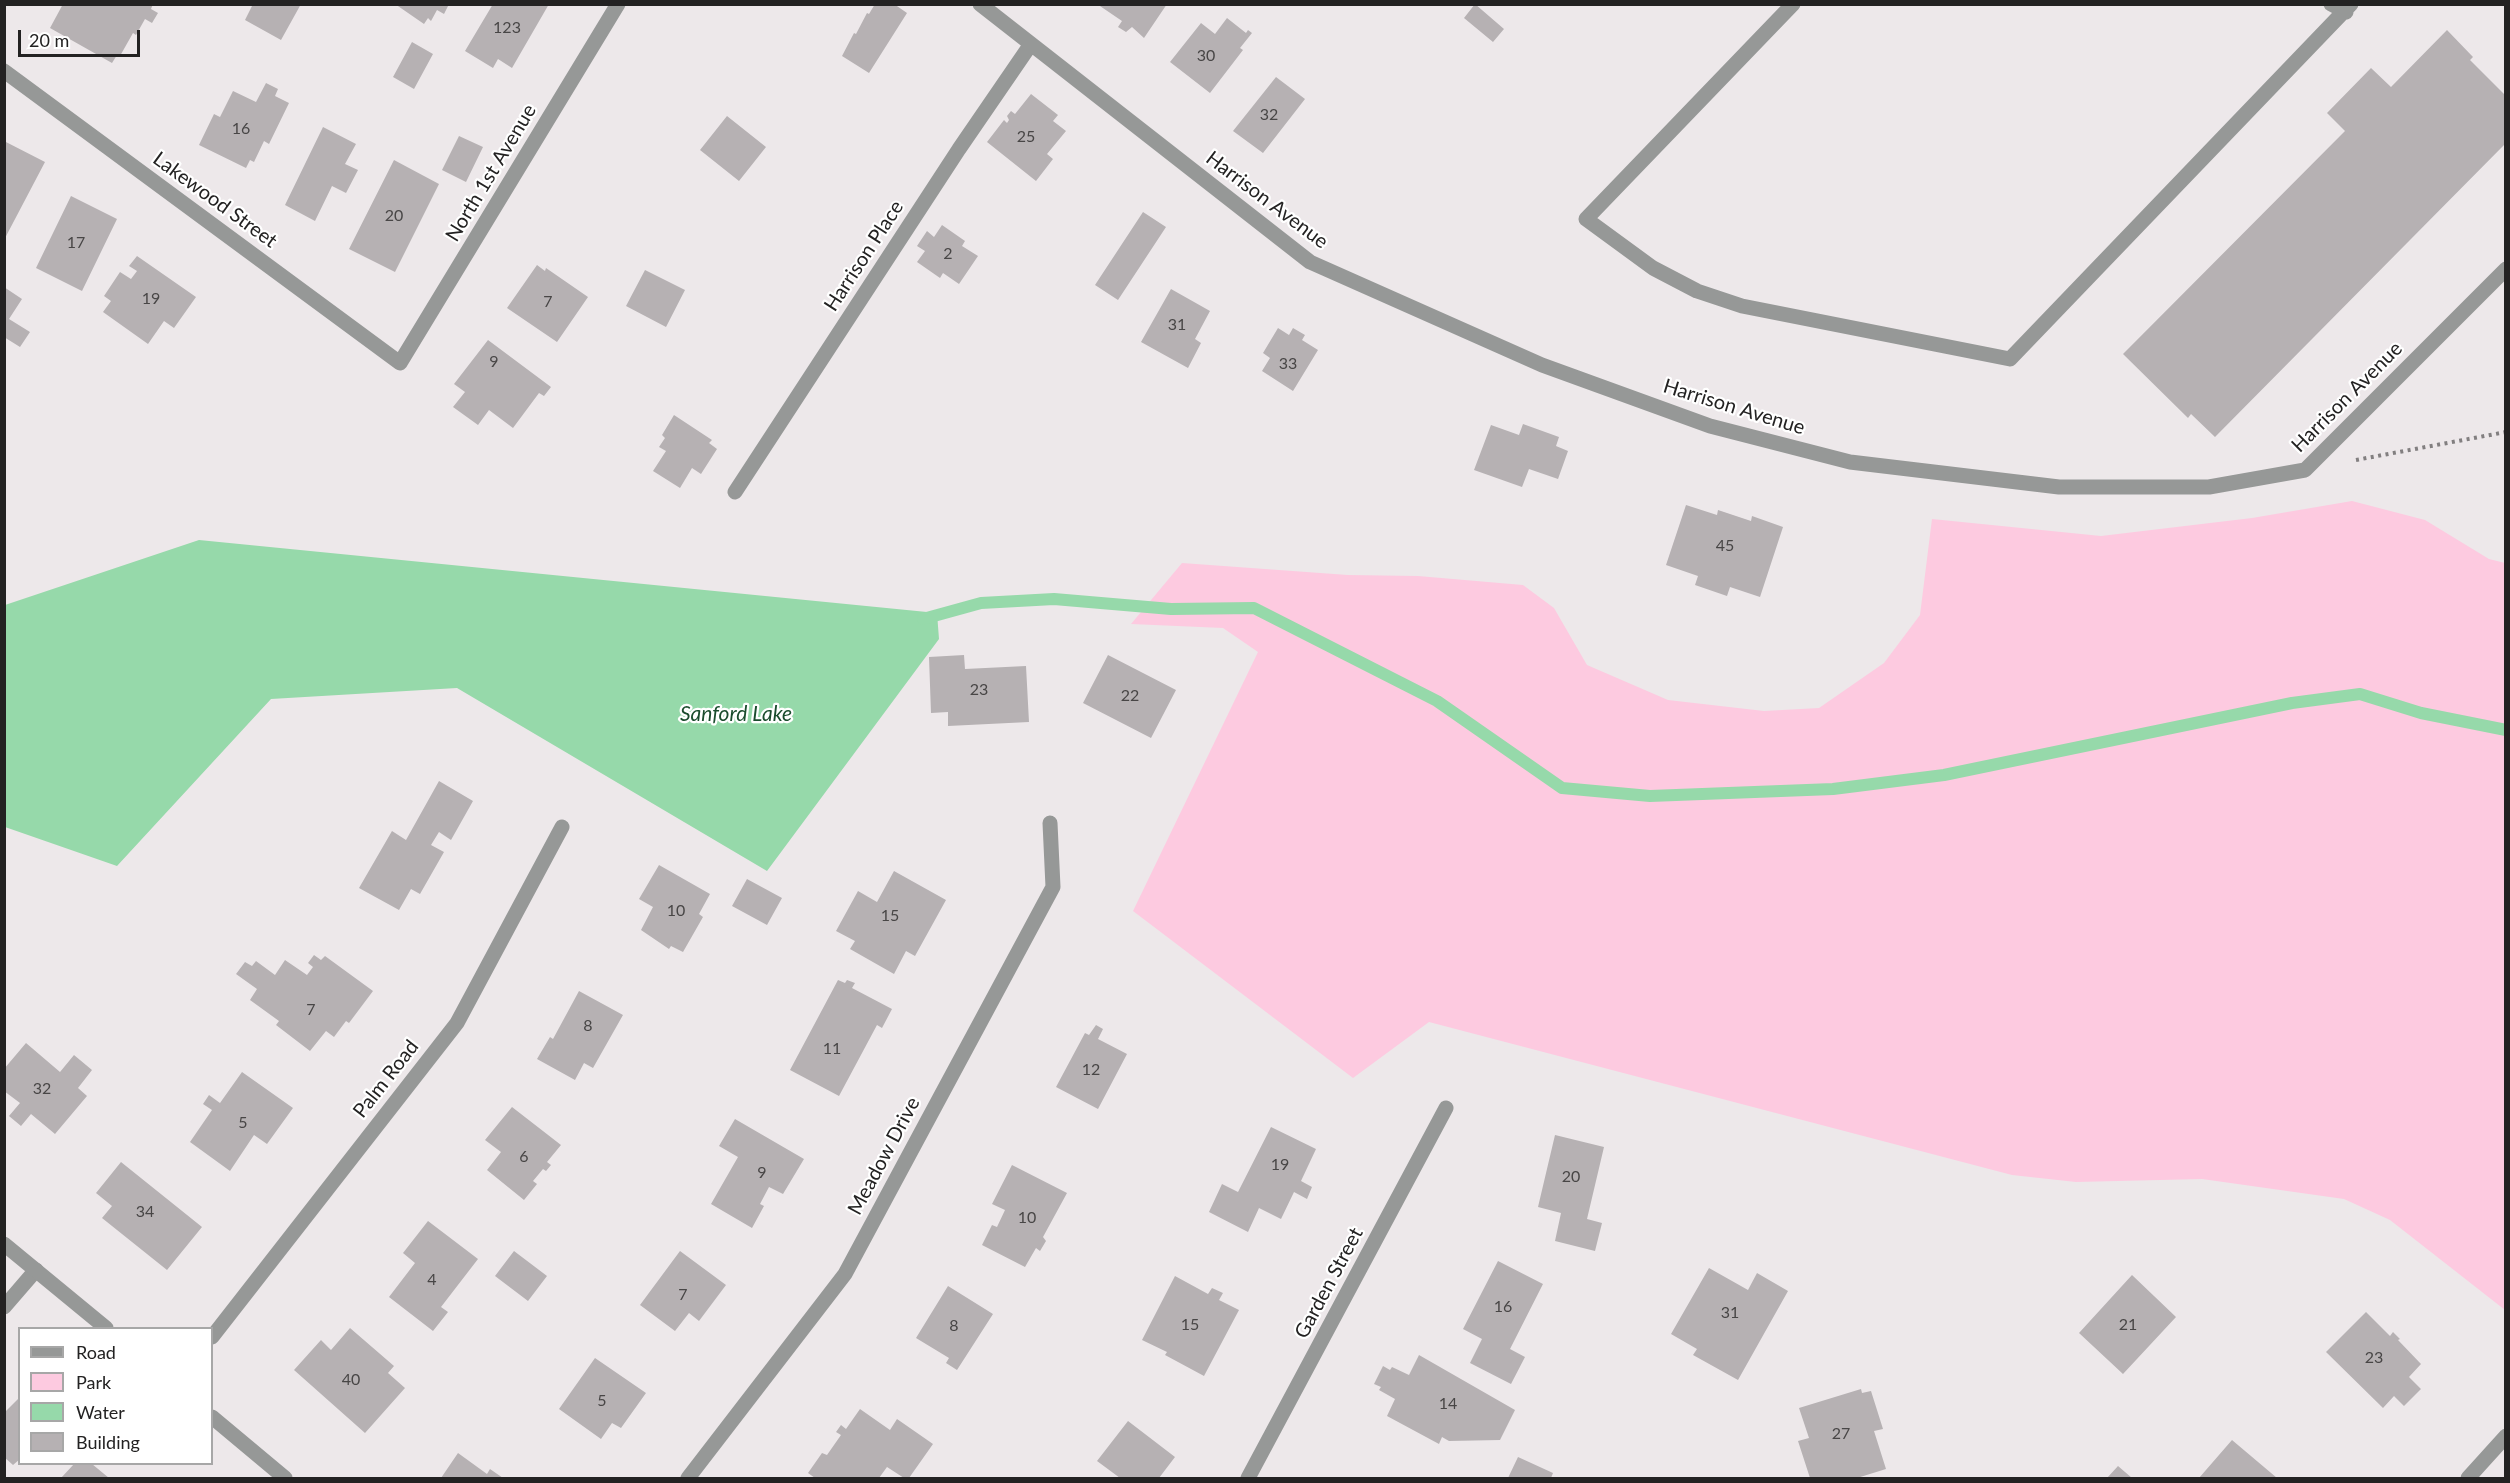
<!DOCTYPE html>
<style>
body{margin:0}
#map{position:relative;width:2510px;height:1483px;overflow:hidden;background:#ede8ea;font-family:Lato,sans-serif}
canvas{display:block}
.frame{position:absolute;inset:0;border:6px solid #232222;pointer-events:none}
.legend{position:absolute;left:18px;top:1327px;width:195px;height:138px;box-sizing:border-box;background:#fff;border:2px solid #a7a7a7;margin:0;padding:8px 10px;list-style:none;font-size:18px;color:#232222}
.legend li{display:flex;align-items:center;gap:12px;height:30px}
.legend b{width:30px;border:2px solid #a7a7a7}
.scale{position:absolute;left:18px;top:30px;width:122px;height:27px;box-sizing:border-box;border:3px solid #232222;border-top:0;padding-left:8px;font-size:18px;line-height:21px;white-space:nowrap;color:#232222;-webkit-text-stroke:4px #fff;paint-order:stroke}
</style>
<div id="map">
<canvas width="2510" height="1483"></canvas>
<div class="frame"></div>
<ul class="legend">
<li><b style="height:8px;background:#969897"></b>Road</li>
<li><b style="height:16px;background:#fdcae0"></b>Park</li>
<li><b style="height:16px;background:#96d9aa"></b>Water</li>
<li><b style="height:16px;background:#b6b1b3"></b>Building</li>
</ul>
<div class="scale">20 m</div>
</div>
<script>
const ctx = document.querySelector('canvas').getContext('2d');
ctx.lineJoin = 'round';
function fill(path, color) {
  ctx.fillStyle = color;
  ctx.fill(path, 'evenodd');
}
function strokePath(path, color, width, dash) {
  ctx.strokeStyle = color;
  ctx.lineWidth = width;
  ctx.lineCap = dash ? 'butt' : 'round';
  ctx.setLineDash(dash || []);
  ctx.stroke(path);
}
function write(font, color, halo, rows, align = 'center') {
  ctx.font = font + ' Lato,sans-serif';
  ctx.lineWidth = 4.5;
  ctx.setLineDash([]);
  ctx.textBaseline = 'middle';
  ctx.strokeStyle = halo;
  ctx.fillStyle = color;
  for (const [text, x, y, turn = 0] of rows) {
    ctx.save();
    ctx.translate(x, y);
    ctx.rotate((+turn || 0) * Math.PI / 180);
    ctx.textAlign = isNaN(turn) ? turn : align;
    if (halo) ctx.strokeText(text, 0, 0);
    ctx.fillText(text, 0, 0);
    ctx.restore();
  }
}
fill(new Path2D(`
 M2352,501L2425,520L2489,559L2505,563V1310L2390,1220L2344,1199L2202,1179L2076,1182L2012,1175L1429,1022L1353,1078L1133,911L1258,652L1223,628L1131,624L1182,563L1348,575L1418,576L1523,585L1554,608L1587,665L1668,700L1764,711L1819,708L1884,663L1920,615L1932,519L2101,536L2252,518Z`), '#fdcae0');
fill(new Path2D(`
 M199,540L937,613L939,639L767,871L457,688L271,699L117,866L5,827V605Z`), '#96d9aa');
strokePath(new Path2D(`
 M923,619L981,603L1054,599L1171,609L1254,608L1437,701L1562,788L1650,796L1833,789L1944,775L2292,703L2360,694L2421,713L2506,730`), '#96d9aa', 12);
fill(new Path2D(`
 M63,4H153L151,9L158,13L152,23L145,19L136,35L133,33L120,56L117,55L112,63L50,28Z
 M253,4H301L281,40L245,20Z
 M395,4H449L444,14L437,10L431,21L428,18L424,24Z
 M493,4H549L512,68L498,59L493,68L465,51Z
 M875,4H894L907,13L869,73L842,56L854,33L856,34L867,13L869,14Z
 M1097,4H1167L1144,38L1132,27L1126,32L1118,27L1122,21Z
 M1475,4L1504,29L1493,42L1464,18Z
 M1227,18L1246,33L1248,30L1252,33L1240,48L1243,50L1210,93L1170,62L1201,23L1215,34Z
 M2447,30L2473,57L2470,60L2506,96V143L2215,437L2191,414L2188,418L2123,354L2345,131L2327,113L2371,68L2391,87Z
 M412,42L433,54L414,89L393,77Z
 M1276,77L1305,99L1263,153L1233,131Z
 M266,83L278,89L275,96L289,103L269,144L264,141L254,162L250,160L246,168L199,145L214,114L220,117L233,91L256,102Z
 M1031,94L1058,115L1053,121L1066,131L1047,154L1053,159L1036,181L987,142L1004,120L1007,123L1009,120L1007,116L1011,111L1015,114Z
 M727,116L766,147L739,181L700,150Z
 M323,127L356,144L345,164L358,170L346,193L332,186L315,221L285,205Z
 M459,136L483,147L466,182L442,170Z
 M4,141L45,162L4,240Z
 M394,160L439,184L395,272L349,249Z
 M71,196L117,219L82,291L36,268Z
 M1143,212L1166,227L1118,300L1095,285Z
 M942,225L965,241L962,246L978,256L959,284L943,273L940,278L917,262L925,251L917,246L927,231L934,237Z
 M137,256L196,297L174,328L164,321L148,344L103,312L111,301L104,296L120,272L131,279L137,271L129,266Z
 M537,265L545,271L546,268L588,297L557,342L507,308Z
 M645,270L685,290L666,327L626,306Z
 M4,287L22,299L9,319L30,332L20,347L4,337Z
 M1171,289L1210,311L1195,339L1201,343L1188,368L1141,342Z
 M1278,328L1289,335L1293,328L1305,335L1302,340L1318,350L1293,391L1262,371L1270,358L1263,353Z
 M488,340L551,387L544,396L539,393L513,428L489,410L478,425L453,407L465,392L454,384Z
 M674,415L712,440L709,443L717,449L701,474L692,468L680,488L653,471L666,451L659,447L665,438L662,435Z
 M1523,424L1559,437L1556,446L1568,451L1558,479L1529,469L1522,487L1474,470L1491,425L1519,435Z
 M1686,505L1717,515L1718,510L1751,521L1752,516L1783,527L1760,597L1730,587L1727,596L1695,585L1698,576L1666,565Z
 M964,655L965,669L1026,666L1029,722L948,726V712L931,713L929,657Z
 M1108,655L1176,690L1151,738L1083,703Z
 M439,781L473,801L451,840L439,832L431,845L444,852L420,894L411,889L399,910L359,888L392,831L406,840Z
 M659,865L710,894L699,914L703,917L683,952L671,946L669,949L641,930L653,907L639,899Z
 M894,871L946,900L915,956L906,951L894,974L850,949L855,941L836,931L858,891L877,902Z
 M747,879L782,898L767,925L732,906Z
 M314,955L321,960L325,956L373,991L349,1023L346,1021L334,1037L326,1031L310,1051L276,1025L279,1021L250,1000L257,989L236,974L245,962L252,966L256,961L275,975L285,960L307,975L313,967L308,963Z
 M838,980L845,983L847,980L855,983L852,988L892,1009L882,1028L877,1025L839,1096L790,1070Z
 M579,991L623,1015L593,1068L584,1063L575,1080L537,1059L550,1037L553,1039Z
 M1096,1025L1103,1029L1098,1039L1127,1054L1098,1109L1056,1087L1085,1033L1089,1035Z
 M26,1043L60,1072L74,1055L92,1070L78,1088L87,1096L55,1134L31,1114L21,1126L9,1116L20,1103L4,1091V1069Z
 M242,1072L293,1108L267,1144L254,1135L230,1171L190,1142L212,1110L203,1104L209,1095L220,1103Z
 M512,1107L561,1145L547,1162L551,1165L546,1171L543,1169L533,1181L537,1184L524,1200L487,1170L501,1152L485,1140Z
 M735,1119L804,1159L783,1194L769,1187L760,1204L764,1206L752,1228L711,1204L738,1157L719,1146Z
 M1271,1127L1316,1149L1301,1181L1312,1187L1307,1199L1294,1192L1281,1219L1259,1208L1248,1232L1209,1212L1222,1184L1238,1192Z
 M1555,1135L1604,1147L1587,1219L1602,1223L1595,1251L1555,1241L1561,1213L1538,1207Z
 M121,1162L202,1227L167,1270L102,1218L112,1206L96,1193Z
 M1012,1165L1067,1193L1043,1237L1046,1241L1040,1251L1036,1248L1025,1267L982,1245L992,1225L997,1227L1005,1210L992,1204Z
 M428,1221L478,1259L441,1307L448,1312L433,1331L389,1297L415,1263L403,1253Z
 M514,1251L547,1276L528,1301L495,1276Z
 M680,1251L726,1285L699,1321L689,1313L675,1331L640,1305Z
 M1498,1261L1543,1284L1510,1349L1525,1357L1511,1384L1470,1363L1482,1339L1463,1329Z
 M1709,1268L1748,1290L1757,1273L1788,1291L1738,1380L1693,1355L1697,1349L1671,1334Z
 M2132,1275L2176,1317L2123,1374L2079,1333Z
 M1175,1276L1208,1294L1212,1288L1223,1293L1219,1300L1239,1310L1204,1376L1165,1355L1167,1352L1142,1340Z
 M948,1286L993,1314L957,1370L946,1363L949,1358L916,1338Z
 M2366,1312L2390,1336L2393,1332L2400,1339L2398,1340L2421,1364L2409,1377L2421,1389L2404,1406L2394,1396L2383,1408L2326,1352Z
 M350,1328L394,1366L388,1373L405,1388L365,1433L294,1370L321,1340L331,1350Z
 M1419,1355L1515,1410L1500,1440L1449,1441L1442,1437L1439,1444L1387,1416L1395,1399L1379,1390L1381,1387L1374,1384L1383,1366L1390,1370L1392,1367L1409,1375Z
 M595,1358L646,1393L621,1428L612,1423L601,1439L559,1409Z
 M1861,1389L1862,1393L1871,1391L1883,1429L1874,1431L1886,1469L1857,1478H1810L1798,1441L1809,1438L1799,1408Z
 M20,1397V1459L13,1465L4,1457V1413Z
 M860,1409L890,1430L897,1419L933,1444L909,1478H904L887,1467L879,1478H815L808,1473L822,1453L827,1455L841,1435L836,1432L841,1425L846,1429Z
 M1128,1421L1175,1457L1159,1478H1120L1097,1461Z
 M2232,1440L2277,1478H2199Z
 M458,1453L487,1474L490,1469L503,1478H441Z
 M1518,1457L1553,1473L1551,1478H1508Z
 M74,1464H92L109,1478H61Z
 M2118,1466L2132,1478H2107Z`), '#b6b1b3');
strokePath(new Path2D(`
 M2356,460L2506,432`), '#827f80', 4, [3, 4.5]);
strokePath(new Path2D(`
 M1793,4L1586,219L1653,268L1697,291L1742,306L2010,359L2351,4
 M2331,4L2346,12`), '#969897', 15);
strokePath(new Path2D(`
 M980,4L1310,262L1542,365L1710,426L1850,462L2059,487H2209L2305,470L2506,269
 M4,71L400,363L618,4
 M735,492L959,149L1031,44
 M4,1307L36,1270
 M212,1337L457,1023L562,827
 M688,1478L845,1274L1053,887L1050,823
 M1248,1478L1446,1108
 M2468,1478L2506,1436`), '#969897', 15);
strokePath(new Path2D(`
 M4,1244L106,1328
 M212,1417L285,1478`), '#969897', 15);
write('16px', '#484646', null, [
 ["123",507,28],
 ["30",1206,56],
 ["32",1269,115],
 ["16",241,129],
 ["25",1026,137],
 ["20",394,216],
 ["17",76,243],
 ["2",948,254],
 ["19",151,299],
 ["7",548,302],
 ["31",1177,325],
 ["9",494,362],
 ["33",1288,364],
 ["45",1725,546],
 ["23",979,690],
 ["22",1130,696],
 ["10",676,911],
 ["15",890,916],
 ["7",311,1010],
 ["8",588,1026],
 ["11",832,1049],
 ["12",1091,1070],
 ["32",42,1089],
 ["5",243,1123],
 ["6",524,1157],
 ["19",1280,1165],
 ["9",762,1173],
 ["20",1571,1177],
 ["34",145,1212],
 ["10",1027,1218],
 ["4",432,1280],
 ["7",683,1295],
 ["16",1503,1307],
 ["31",1730,1313],
 ["15",1190,1325],
 ["21",2128,1325],
 ["8",954,1326],
 ["23",2374,1358],
 ["40",351,1380],
 ["5",602,1401],
 ["14",1448,1404],
 ["27",1841,1434]
]);
write('20px', '#232222', '#fff', [
 ["North 1st Avenue",491,173,-59],
 ["Lakewood Street",215,200,36],
 ["Harrison Avenue",1267,200,37],
 ["Harrison Place",864,256,-57],
 ["Harrison Avenue",2347,397,-45],
 ["Harrison Avenue",1734,407,17],
 ["Palm Road",386,1079,-52],
 ["Meadow Drive",884,1156,-62],
 ["Garden Street",1329,1283,-62]
]);
write('italic 21px', '#1a4c2d', '#fff', [
 ["Sanford Lake",736,714]
]);
</script>
